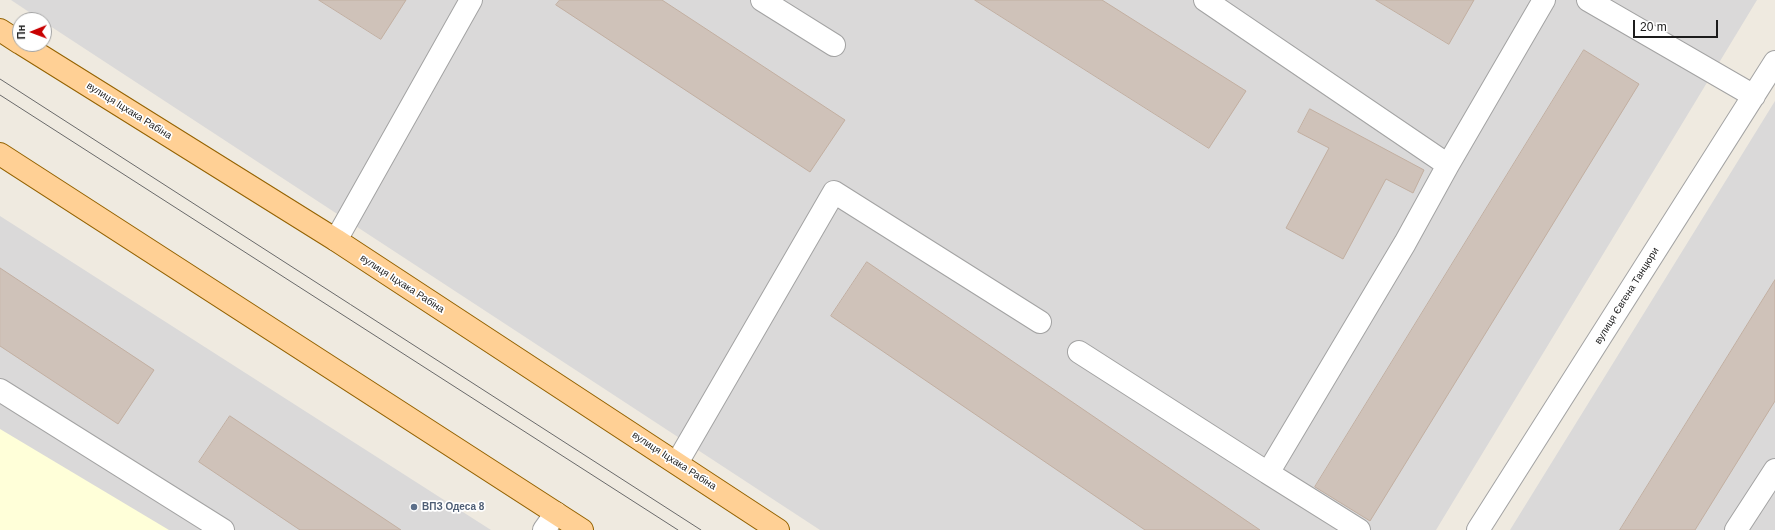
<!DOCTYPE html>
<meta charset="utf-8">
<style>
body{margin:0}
#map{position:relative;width:1775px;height:530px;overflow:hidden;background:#efeae0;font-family:Arial,sans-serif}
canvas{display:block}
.north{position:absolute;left:12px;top:12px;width:40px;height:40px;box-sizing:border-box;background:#fff;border:1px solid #a4a4a4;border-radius:50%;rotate:269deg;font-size:11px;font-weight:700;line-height:16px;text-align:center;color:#1c1c1c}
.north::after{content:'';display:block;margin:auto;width:14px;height:18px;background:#c80001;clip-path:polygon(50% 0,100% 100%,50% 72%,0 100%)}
.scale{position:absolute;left:1633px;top:20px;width:85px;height:18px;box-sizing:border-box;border:2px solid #1c1c1c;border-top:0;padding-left:5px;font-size:12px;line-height:14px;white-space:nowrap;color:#1c1c1c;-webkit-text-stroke:3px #fff;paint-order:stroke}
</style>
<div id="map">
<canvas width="1775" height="530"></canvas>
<div class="north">Пн</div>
<div class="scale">20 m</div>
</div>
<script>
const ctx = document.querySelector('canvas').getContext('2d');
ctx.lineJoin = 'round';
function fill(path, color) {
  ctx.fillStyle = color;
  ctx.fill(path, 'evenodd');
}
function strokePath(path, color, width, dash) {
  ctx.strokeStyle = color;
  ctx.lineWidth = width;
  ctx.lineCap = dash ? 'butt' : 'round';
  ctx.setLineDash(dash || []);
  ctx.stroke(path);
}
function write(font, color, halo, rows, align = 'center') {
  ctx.font = font + ' Arial,sans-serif';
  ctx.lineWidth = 3.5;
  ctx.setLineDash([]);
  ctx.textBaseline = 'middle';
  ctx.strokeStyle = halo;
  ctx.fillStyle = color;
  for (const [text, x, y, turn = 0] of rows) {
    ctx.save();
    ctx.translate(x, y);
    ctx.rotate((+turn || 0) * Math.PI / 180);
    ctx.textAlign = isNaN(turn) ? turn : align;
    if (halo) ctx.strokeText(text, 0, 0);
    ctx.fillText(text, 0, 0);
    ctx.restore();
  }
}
fill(new Path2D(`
 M11,0H1757L1436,530H820L44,22V20H41Z
 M1775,101V530H1510Z
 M0,216L491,530H0Z`), '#dad9d9');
fill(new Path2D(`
 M0,429L169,530H0Z`), '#ffffd9');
const building = new Path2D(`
 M319,0H406L381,39Z
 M560,0H662L845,120L810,172L556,5Z
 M975,0H1102L1246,91L1209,148Z
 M1376,0H1474L1449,44Z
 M1584,50L1639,84L1370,521L1315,487Z
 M1310,109L1424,170L1413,193L1386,179L1343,259L1286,228L1329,148L1298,132Z
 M867,262L1260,530H1145L831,316Z
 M0,268L154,370L118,424L0,346Z
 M1775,280V401L1695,530H1620Z
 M230,416L401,530H300L199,462Z`);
fill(building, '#cfc2b9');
strokePath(building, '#c2afa1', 1);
const minor = new Path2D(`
 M762,0L834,45
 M1205,0L1448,165
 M1588,0L1754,96
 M336,240L471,0
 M1079,352L1268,473
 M0,390L223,530
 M677,463L834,192L1040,322
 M544,530L556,513
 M1359,530L1268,473L1405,243L1448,165L1544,0
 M1478,530L1775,62
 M1736,530L1775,470`);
const major = new Path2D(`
 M0,30L20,43
 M22,44L336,240L778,530
 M0,154L582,530`);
strokePath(minor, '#a3a3a3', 24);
strokePath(major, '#946200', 24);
strokePath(minor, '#fff', 22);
strokePath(major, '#ffd095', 22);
strokePath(new Path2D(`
 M0,79L701,530
 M0,95L678,530`), '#6a6a6a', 1);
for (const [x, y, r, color] of [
 [414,507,4,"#5c6f8a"]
]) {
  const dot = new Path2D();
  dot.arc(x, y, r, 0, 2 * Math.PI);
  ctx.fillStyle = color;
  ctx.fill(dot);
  strokePath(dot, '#fff', 1.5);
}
write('10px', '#1c1c1c', '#fff', [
 ["вулиця Іцхака Рабіна",129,111,32],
 ["вулиця Іцхака Рабіна",402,284,33],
 ["вулиця Євгена Танцюри",1627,296,-58],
 ["вулиця Іцхака Рабіна",674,461,33]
]);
write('bold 10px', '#4e5e75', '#fff', [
 ["ВПЗ Одеса 8",422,507]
], 'left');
</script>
